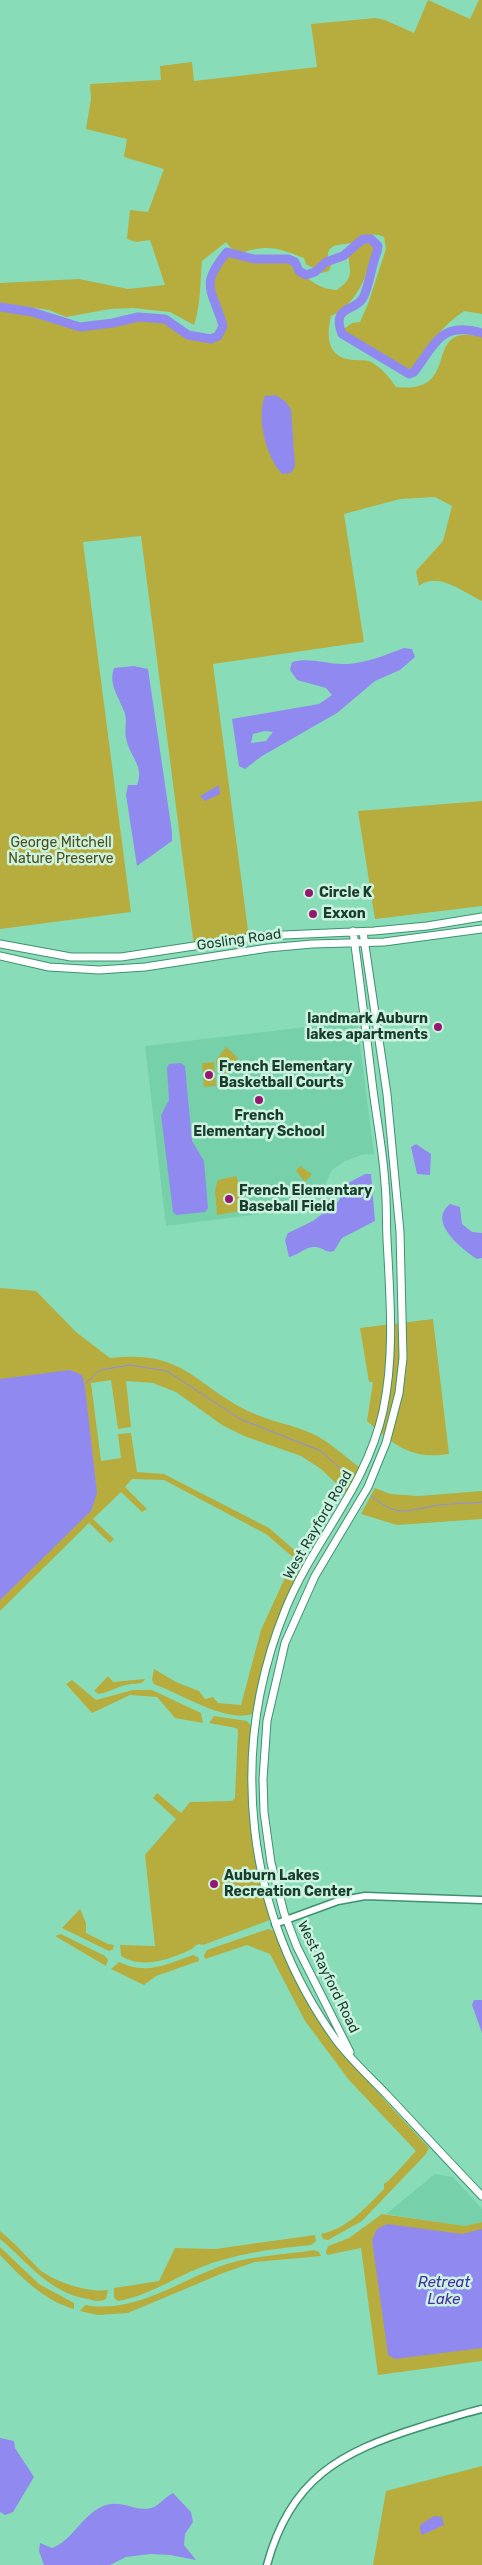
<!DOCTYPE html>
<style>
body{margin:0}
canvas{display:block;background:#89dcb8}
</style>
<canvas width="482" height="2565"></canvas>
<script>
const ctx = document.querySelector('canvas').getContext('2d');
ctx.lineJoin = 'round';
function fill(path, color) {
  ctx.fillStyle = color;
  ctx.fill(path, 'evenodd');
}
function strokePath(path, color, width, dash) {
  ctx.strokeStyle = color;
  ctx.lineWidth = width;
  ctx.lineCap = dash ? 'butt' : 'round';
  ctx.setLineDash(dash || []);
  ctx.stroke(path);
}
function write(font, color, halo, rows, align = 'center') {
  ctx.font = font + ' Rubik,sans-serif';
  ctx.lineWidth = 5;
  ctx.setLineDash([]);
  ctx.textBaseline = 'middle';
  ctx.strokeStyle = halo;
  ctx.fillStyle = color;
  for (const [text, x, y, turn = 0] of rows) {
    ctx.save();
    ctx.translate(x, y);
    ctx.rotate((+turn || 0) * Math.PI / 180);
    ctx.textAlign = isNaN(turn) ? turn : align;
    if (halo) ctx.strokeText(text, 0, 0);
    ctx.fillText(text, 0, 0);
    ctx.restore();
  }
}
fill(new Path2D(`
 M357,1021L374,1154L361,1155L345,1161L332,1170L321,1193L283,1211L166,1226L145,1046Z
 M435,2174L453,2177L482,2209V2222L465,2226L386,2214Z`), '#76d1ab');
fill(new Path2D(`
 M428,0L470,19L479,0H482V314L464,311C441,326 428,347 413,369L404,371C393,361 382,352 368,346C360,342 349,343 343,336L344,329L352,323L360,322L368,304L386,249L384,237C371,230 364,239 351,243C344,245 329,243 328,254C327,257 330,262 331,265L329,271L322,273L306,264L304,258C273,246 268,245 236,254C253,260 275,255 290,260C296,263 296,268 300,272C312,282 320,289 337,290C353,278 351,274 348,255L362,243L368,242L374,246C370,272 356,306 331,316C327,333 326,354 347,359C354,361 364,359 371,362C381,367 390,378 396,387C465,395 419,321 482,337V601C463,592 437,571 419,586L416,571L443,541L452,506L435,497L400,499L344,514L364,642L213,664L249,938L194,946L141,536L83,542L131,912L0,929V307L32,312L80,327L113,323L138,317L165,319L188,334L211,339L218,336L223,326C212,288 199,286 227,252L235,253L226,242L202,261C200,282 201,305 194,325L170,312L133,308L110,309L66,317L49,310L0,303V283L79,279L128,289L165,285L150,240L136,242L127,239L130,210L148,212L164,169L124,157L127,139L86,129L91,99L90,84L161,80L160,66L192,62L194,81L317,67L311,24L376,18L385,20L414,33Z
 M482,801V906L375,919L358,811Z
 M226,1047L238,1058L224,1075L217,1069L216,1060Z
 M214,1062L216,1086L204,1087L202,1063Z
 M300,1166L312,1174L305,1182L296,1171Z
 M236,1176L248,1208L247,1210L217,1215L215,1190L218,1180Z
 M0,1288L36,1291L76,1332L110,1358C187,1349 194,1387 255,1414C273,1422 294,1425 313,1434C330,1442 344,1456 359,1467L346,1493L321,1469L301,1456L244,1436L222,1425L176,1392L153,1383L126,1381L131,1427L118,1429L111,1380L91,1383L101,1461L121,1458L118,1434L131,1433L137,1472L164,1474L269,1528L307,1561L271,1639L252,1714C226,1723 179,1693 154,1684L152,1680L154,1669L176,1682L199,1691L205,1699L213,1697L218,1703L241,1705L261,1630L294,1558L266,1534L164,1480L132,1479L125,1487L147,1509L142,1512L121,1492L93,1519L114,1539L110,1543L89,1523L0,1611Z
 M433,1319L449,1454C411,1460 394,1445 367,1421L373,1382H369L360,1328Z
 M375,1488L390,1494L418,1496L482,1491V1519L397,1525L361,1514Z
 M108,1676L113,1682L145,1679C142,1685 137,1683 131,1684C120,1685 110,1692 99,1694L94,1691Z
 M72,1680L96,1700L133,1690H152L201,1713L203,1723L175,1718L157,1697L130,1695L92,1713L66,1684Z
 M214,1716L247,1721L251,1726L248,1780L249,1815L254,1852L270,1920L203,1945L199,1944C193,1946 195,1948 190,1950C167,1960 143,1969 121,1956L120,1945L155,1946L145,1855L176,1819L153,1798L157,1793L181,1813L190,1802L232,1801L235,1798L238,1730L236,1728L209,1723Z
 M80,1909L86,1923V1933L108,1944L114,1945L113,1949L109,1951L62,1928Z
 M268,1929L275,1931L303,1994L332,2038L346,2058L429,2148L426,2154L362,2221L328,2240L323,2239L321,2234C347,2229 366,2207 384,2189V2184C389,2182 410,2157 416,2151L349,2080L305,2021L270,1954L247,1945L205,1959L204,1955L207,1950Z
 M61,1934L105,1956L108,1960L106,1966L55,1936Z
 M193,1955L198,1957L199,1961L156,1976L144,1985L111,1969L119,1962C147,1975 165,1965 193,1955Z
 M382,2214L465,2226L482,2222V2361L378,2375L361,2248L327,2255L326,2252L328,2246L349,2238Z
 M0,2231C15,2243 26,2256 39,2269C54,2282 88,2293 108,2290L106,2299C101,2302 94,2301 88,2299C49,2293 28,2262 0,2239Z
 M315,2235L316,2241L311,2245C272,2249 236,2253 199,2268C172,2279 148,2296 118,2301L114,2298V2288L159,2281L175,2248L215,2249Z
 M0,2247L39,2284L74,2303V2309C43,2300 22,2278 0,2255Z
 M314,2250L319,2252L321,2256L255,2262L223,2273L128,2313L98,2315L80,2311L85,2305C138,2314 178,2280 227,2264C256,2255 285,2255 314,2250Z
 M482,2466V2565H373L386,2491Z`), '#b6ad3e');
fill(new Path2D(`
 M275,395L285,401L291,409L295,466L291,473L282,474C266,457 256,418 265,396Z
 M404,648L412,649L415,657L400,670L375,681L337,713L262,756L245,769L239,766L232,719L319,704L332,695L326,688L297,680L290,670L292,662C311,657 327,665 347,664C367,663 385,655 404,648ZM265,731L273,732L266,741L251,743L253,734Z
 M134,666L148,669L172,832V841L137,866L126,795L128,785H137C145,766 129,756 126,738C124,730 128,720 124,711C119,697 108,684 114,668Z
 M219,785L220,794L205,801L200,796Z
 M181,1063L185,1066L192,1141L204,1161L208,1208L205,1212L176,1215L173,1212L161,1115L169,1100L167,1068L169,1064Z
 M416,1144L431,1154L430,1175L417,1174L411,1147Z
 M365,1174H371L375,1221L342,1238L334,1251C326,1254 323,1247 315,1247C304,1247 299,1255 289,1257L285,1240L288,1233L313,1221L338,1202L348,1183Z
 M450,1204L460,1207L462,1224L472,1232L482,1233V1258L477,1259C462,1249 427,1222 450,1204Z
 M70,1370L82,1375L85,1387L97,1493L91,1511L0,1600V1379Z
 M474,2000H482V2033L472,2005Z
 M387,2224L462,2234L482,2229V2348L395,2359L388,2355L372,2240L377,2229Z
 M0,2438L14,2441L15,2448L34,2477L13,2512L5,2515L0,2512Z
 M173,2493L191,2512L193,2522L185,2534L184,2545L196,2560L170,2555L151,2554L126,2557L110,2565H44L39,2551L40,2543L52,2548C74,2540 82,2513 106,2505C122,2500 136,2512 151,2508C158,2507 166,2496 173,2493Z
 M434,2516L442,2517L444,2525L422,2535L420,2530V2525Z`), '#908af0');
strokePath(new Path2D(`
 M85,1384L100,1370L130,1365L167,1371L240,1419L321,1451L352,1479
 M371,1496C400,1520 407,1509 440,1505C454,1503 468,1504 482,1502`), '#908af0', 1);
strokePath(new Path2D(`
 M0,307L32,312L80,327L113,323L138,317L165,319L188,335L211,339L218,336L223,326C212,288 199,286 227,252L254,259H288L295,262L299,271L306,275L315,272L326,262L343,256L363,239H371L378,246L377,252C371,266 370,284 363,298C355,312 331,305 342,334L409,374L414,372C436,343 441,321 482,333`), '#908af0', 9);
const tertiary = new Path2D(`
 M275,1924L338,1901L365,1896L482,1900
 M267,2565C290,2479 340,2452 420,2427C440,2421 461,2414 482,2409`);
const secondary = new Path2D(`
 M353,931C360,981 366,1032 372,1082C376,1116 383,1150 385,1184C387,1203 386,1221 387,1239C390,1297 395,1355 383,1411C366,1488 315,1538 286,1608C227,1752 245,1913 336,2040C351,2060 371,2078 388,2096C419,2129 450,2163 482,2196
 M0,944L71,957H121L261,936L374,931L427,926L482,917
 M0,956L49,967L99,970L145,967L268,948L312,944L384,942L482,929
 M350,2052L297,1947L284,1913L271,1863L264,1812L263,1779L267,1721L285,1643L315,1576L368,1487L386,1443L399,1393L403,1358L400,1232L387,1094L363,932`);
strokePath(tertiary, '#3e9271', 9);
strokePath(secondary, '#3e9271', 9);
strokePath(tertiary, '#fff', 6);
strokePath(secondary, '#fff', 7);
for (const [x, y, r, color] of [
 [309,893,5,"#96176f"],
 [313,914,5,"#96176f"],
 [438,1027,5,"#96176f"],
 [209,1075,5,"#96176f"],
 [259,1100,5,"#96176f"],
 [229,1199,5,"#96176f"],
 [214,1884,5,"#96176f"]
]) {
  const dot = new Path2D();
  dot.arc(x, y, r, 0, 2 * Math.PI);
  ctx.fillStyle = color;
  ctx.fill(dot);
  strokePath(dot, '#ccf3e0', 2);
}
write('14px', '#514d1a', '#ccf3e0', [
 ["George Mitchell",61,843],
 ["Nature Preserve",61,859]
]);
write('bold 14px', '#193c2d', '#ccf3e0', [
 ["Circle K",319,893],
 ["Exxon",323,914],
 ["landmark Auburn",428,1019,"right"],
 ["lakes apartments",428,1035,"right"],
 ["French Elementary",219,1067],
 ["Basketball Courts",219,1083],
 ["French",259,1116,"center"],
 ["Elementary School",259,1132,"center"],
 ["French Elementary",239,1191],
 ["Baseball Field",239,1207],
 ["Auburn Lakes",224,1876],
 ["Recreation Center",224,1892]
], 'left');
write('14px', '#193c2d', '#ccf3e0', [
 ["Gosling Road",239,940,-8],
 ["West Rayford Road",318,1525,-60],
 ["West Rayford Road",328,1977,64]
]);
write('italic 15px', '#452da3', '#ccf3e0', [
 ["Retreat",444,2283],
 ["Lake",444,2300]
]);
</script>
